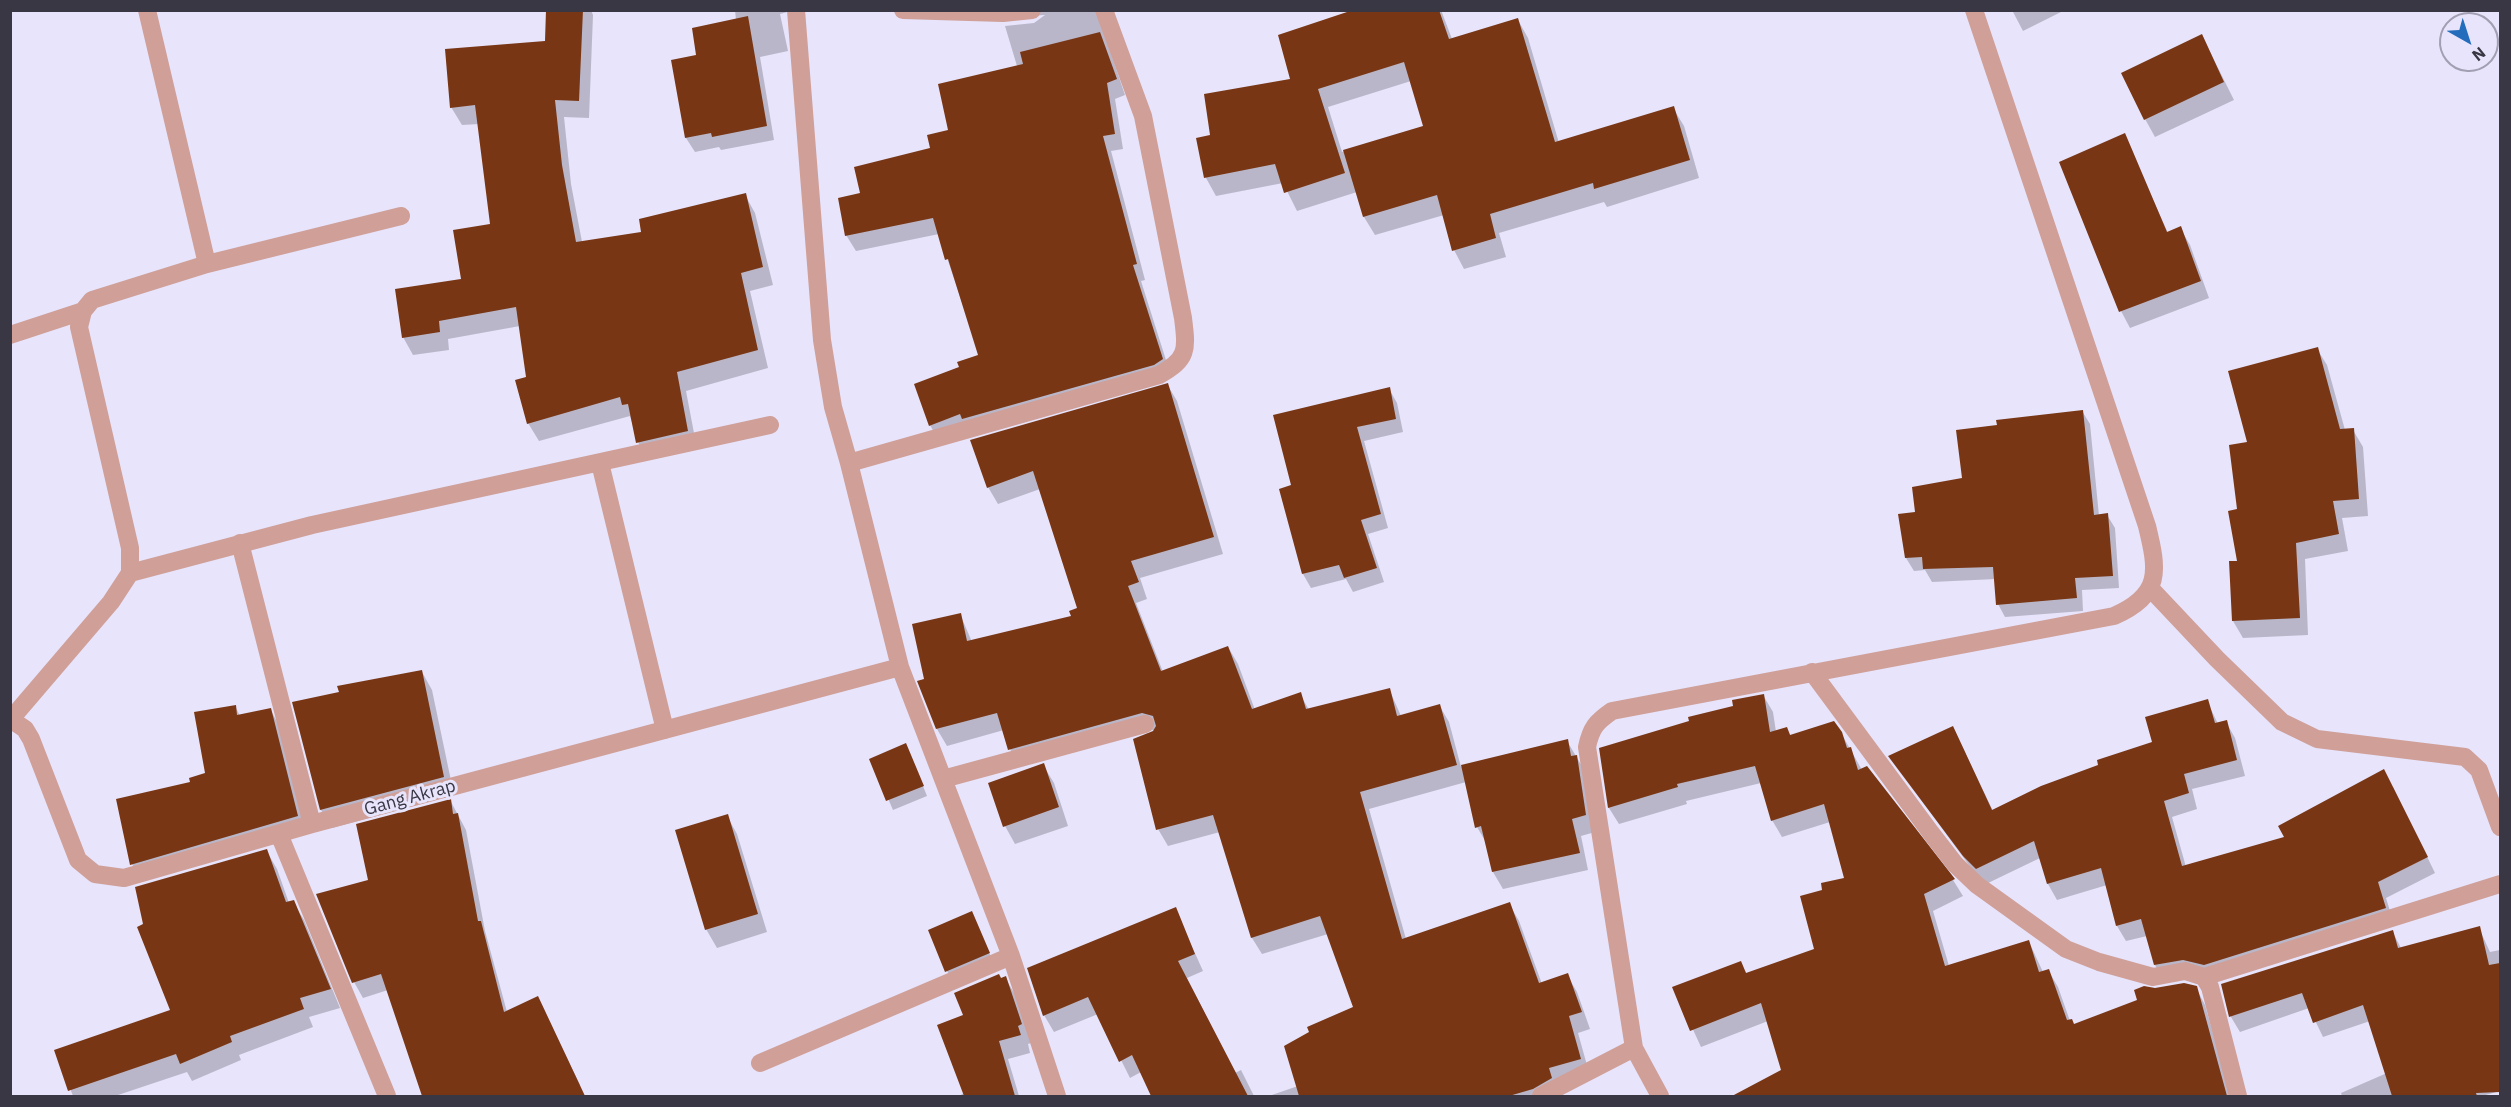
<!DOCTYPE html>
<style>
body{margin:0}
#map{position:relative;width:2511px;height:1107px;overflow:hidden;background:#e7e4fb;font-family:"IBM Plex Sans",sans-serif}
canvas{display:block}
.frame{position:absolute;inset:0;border:12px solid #393743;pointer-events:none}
.north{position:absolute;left:2439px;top:12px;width:60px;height:60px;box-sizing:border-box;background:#e7e4fb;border:2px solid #a19fb1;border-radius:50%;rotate:141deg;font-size:16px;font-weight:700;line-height:24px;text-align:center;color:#393743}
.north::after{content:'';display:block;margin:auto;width:21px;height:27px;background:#236dbc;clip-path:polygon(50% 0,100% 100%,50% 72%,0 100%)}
</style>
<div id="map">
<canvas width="2511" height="1107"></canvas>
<div class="frame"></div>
<div class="north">N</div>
</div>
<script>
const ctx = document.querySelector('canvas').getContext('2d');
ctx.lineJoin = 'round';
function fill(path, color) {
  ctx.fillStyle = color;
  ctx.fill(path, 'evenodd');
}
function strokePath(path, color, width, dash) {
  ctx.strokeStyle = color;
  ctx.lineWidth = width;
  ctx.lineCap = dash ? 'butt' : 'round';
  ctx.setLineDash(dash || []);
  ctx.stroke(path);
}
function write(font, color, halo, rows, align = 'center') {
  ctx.font = font + ' "IBM Plex Sans",sans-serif';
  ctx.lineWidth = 6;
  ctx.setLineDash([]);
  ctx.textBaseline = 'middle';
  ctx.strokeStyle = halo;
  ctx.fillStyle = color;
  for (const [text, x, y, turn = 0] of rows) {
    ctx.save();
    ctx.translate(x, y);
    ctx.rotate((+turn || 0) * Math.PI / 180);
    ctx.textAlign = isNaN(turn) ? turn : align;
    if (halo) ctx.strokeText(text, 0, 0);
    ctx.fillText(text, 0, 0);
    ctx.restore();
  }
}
fill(new Path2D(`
 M547,10H591L593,15L589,118L564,117L571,184L582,242L643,233L745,195L755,213L773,285L750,291L768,368L686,391L697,449L648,460L638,442L630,416L539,441L528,423V378L520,326L448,339L449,350L413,355L403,337L463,280L492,225L479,124L462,125L451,107L546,42Z
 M735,10H795L780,14L788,51L760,57L774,140L721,150L719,147L695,152L686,138L698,56L736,20Z
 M1004,10H1120L1108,15L1101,24L1125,95L1115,99L1123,149L1111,151L1145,280L1141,281L1171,376L939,441L930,425L961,368L980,356L939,234L856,251L846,235L862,195L932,149L1017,66L1005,26L1034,23L1045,15L1008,17Z
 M1389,10H1441L1452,39L1518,20L1528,38L1559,143L1673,108L1684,126L1699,178L1607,207L1604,202L1499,233L1506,257L1464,269L1454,250L1444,215L1375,235L1364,217L1357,192L1297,211L1283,183L1216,196L1206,178L1198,139L1212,136ZM1411,81L1425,127L1342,152L1328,107Z
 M2012,10H2060L2061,12L2023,31Z
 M2202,36L2234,100L2155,137L2145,119Z
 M2124,135L2168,233L2180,228L2190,245L2209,298L2130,328L2121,311L2061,163Z
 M2317,349L2327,365L2345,430H2353L2363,447L2368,516L2342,518L2348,551L2305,559L2308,635L2243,638L2233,621L2231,563L2239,562V511L2249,443Z
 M1167,384L1177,401L1223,554L1140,578L1147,599L1136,603L1163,672L1228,647L1238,664L1255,710L1300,694L1309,710L1389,689L1401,716L1439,705L1449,722L1461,767L1567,741L1586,773L1595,832L1581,836L1588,870L1503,889L1493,872L1487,844L1477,827L1466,782L1369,809L1406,939L1509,904L1519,921L1542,984L1567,975L1577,992L1590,1029L1578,1033L1590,1076L1558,1096H1269L1298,1086L1354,1008L1328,934L1262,954L1252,938L1220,832L1168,846L1158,829V731L1152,730L1020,766L1010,749L1004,730L947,746L937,729L919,682L926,680L960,614L972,642L1073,617L1079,609L1040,489L998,504L988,487Z
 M1389,389L1397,403L1403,432L1364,441L1388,528L1368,534L1384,582L1353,592L1346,579L1311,588L1303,574L1281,490L1293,486Z
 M2082,411L2090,424L2099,516L2107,515L2115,528L2119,588L2082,590L2083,611L2005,617L1998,604L1996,579L1932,582L1925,570L1914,571L1906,558L1917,514L1963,480Z
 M422,672L432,690L454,795L332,828L321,810L294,704Z
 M1763,695L1773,712L1776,732L1787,729L1791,736L1841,733L1862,770L1867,768L1953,880L1963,896L1933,911L1949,966L2029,942L2043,972L2048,970L2058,987L2070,1021L2075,1026L2139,1001L2155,990L2196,988L2205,1005L2231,1096H1735L1783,1071L1768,1021L1701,1047L1674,988L1740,963L1747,974L1816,950L1824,891L1846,879L1830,822L1782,837L1772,820L1761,783L1686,801L1687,804L1619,824L1609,808L1600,749L1734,708Z
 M2207,701L2218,724L2226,722L2235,738L2245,776L2192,789L2197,809L2172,817L2186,867L2286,838L2393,787L2435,873L2386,898L2394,924L2164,981L2155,965L2147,936L2126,941L2117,926L2107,885L2057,900L2048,884L2040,858L1986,884L1974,872L1890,757L1961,744L1993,811L2154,744Z
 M235,706L240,716L270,709L280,727L307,834L142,881L132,864L192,783L206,775Z
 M910,754L927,796L893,810L871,759Z
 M1043,765L1054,783L1068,826L1015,844L1005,826Z
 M450,800L466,830L485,931L507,1012L538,998L580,1085L545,1096H424L388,990L363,998L354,982L369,882Z
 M727,816L737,834L767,932L717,948L706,929Z
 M266,850L277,869L289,903L293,902L304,920L340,1008L309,1017L313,1027L239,1055L241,1060L192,1081L187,1072L115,1096H73L56,1051L172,1011Z
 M1175,909L1203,971L1187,978L1235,1073L1241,1070L1254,1096H1152L1141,1072L1130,1078L1098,1014L1054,1032L1044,1015Z
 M976,922L993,962L952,980L947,971Z
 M2479,928L2490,952L2500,950V1091L2482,1096H2342L2341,1093L2387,1073L2370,1021L2323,1037L2309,1008L2240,1032L2231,1017L2222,985L2392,931L2401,948Z
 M1005,978L1016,996L1031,1043L1028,1044L1030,1053L1008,1059L1019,1096H959L964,1093L965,1016Z`), '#0003');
fill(new Path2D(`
 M546,10H583L579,101L555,100L562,165L576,242L641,232L639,219L746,193L763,267L741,273L758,350L677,372L688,431L636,443L628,404L622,405L620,397L527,424L515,380L526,377L516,307L439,321L440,332L402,338L395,289L461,279L453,230L490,224L475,105L450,108L445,49L545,41Z
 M1353,10H1439L1449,39L1518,18L1555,142L1674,106L1690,160L1594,189L1593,183L1490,214L1496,238L1452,251L1437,195L1363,217L1343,150L1423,126L1404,62L1318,89L1345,173L1284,193L1275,164L1204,178L1196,138L1210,135L1204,94L1290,79L1278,35Z
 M748,16L767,126L712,137L711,133L685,138L671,60L696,55L692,28Z
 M1100,32L1117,79L1107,83L1115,134L1103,136L1137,264L1133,265L1163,359L1154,365L962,419L960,414L929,426L914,384L959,367L957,362L978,355L948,259L945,260L933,218L845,236L838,198L860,193L854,167L930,148L927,135L948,130L938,84L1023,64L1020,52Z
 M2202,34L2224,82L2144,120L2121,73Z
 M2125,133L2167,232L2181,226L2201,281L2119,312L2059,162Z
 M2318,347L2340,429L2354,428L2359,499L2333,501L2339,534L2296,543L2300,618L2232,621L2229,561H2237L2228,511L2237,509L2229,445L2247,442L2228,371Z
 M1168,383L1214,537L1131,561L1139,582L1128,586L1161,671L1228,646L1252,709L1301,692L1306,709L1390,688L1397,716L1440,704L1457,765L1360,792L1402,939L1510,902L1539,983L1568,973L1582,1012L1569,1016L1581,1059L1549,1068L1552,1078L1533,1089L1509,1096H1299L1284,1046L1309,1032L1307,1027L1353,1007L1320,916L1251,938L1213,815L1156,830L1133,739L1153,731L1156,726L1153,716L1142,713L1008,750L997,713L936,729L917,681L924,679L912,624L961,613L967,641L1071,616L1069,611L1077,608L1033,471L987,488L970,440Z
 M1390,387L1396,419L1357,427L1381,514L1361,520L1377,568L1344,578L1339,565L1302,574L1279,489L1291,485L1273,415Z
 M2083,410L2094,515L2108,513L2113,576L2075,578L2077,598L1996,605L1993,567L1923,569L1922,557L1905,558L1898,514L1915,512L1912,487L1962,478L1956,430L1997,425L1996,420Z
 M422,670L444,777L320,810L292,702L339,692L337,686Z
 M1764,694L1770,732L1787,727L1790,735L1834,721L1842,732L1847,748L1851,747L1858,770L1867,766L1955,879L1924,894L1945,966L2029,940L2039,972L2049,969L2067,1020L2072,1019L2074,1024L2137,1000L2134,990L2144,986L2155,988L2184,983L2197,986L2227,1096H1732L1781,1070L1761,1003L1690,1031L1672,987L1741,961L1746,973L1814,949L1800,896L1822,890L1821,883L1844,878L1824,804L1771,821L1755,766L1677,784L1678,787L1608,808L1599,748L1689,721L1688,717L1733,706L1732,700Z
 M2208,699L2215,723L2227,720L2237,760L2184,774L2189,793L2164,801L2182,866L2284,837L2278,826L2384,769L2428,857L2378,882L2386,908L2204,965L2183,960L2154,965L2141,919L2116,926L2101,868L2047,884L2034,841L1976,869L1963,856L1888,756L1953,726L1992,810L2041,786L2098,765L2097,760L2152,742L2145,717Z
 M236,705L237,715L271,708L298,816L130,865L116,799L190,782L189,778L205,773L194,712Z
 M1568,739L1571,756L1577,755L1586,815L1572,819L1580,853L1492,872L1481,826L1475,828L1461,765Z
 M906,743L924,786L886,801L869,759Z
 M1044,763L1059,807L1003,827L988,783Z
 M451,799L453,814L458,813L478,921H481L504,1012L538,996L585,1096H422L381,974L352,983L316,894L368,880L356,824Z
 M728,814L758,914L705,930L675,830Z
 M267,849L286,902L294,900L331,989L300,998L304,1009L230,1036L232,1042L180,1064L176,1054L68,1091L54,1050L170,1010L137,927L143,924L135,887Z
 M1176,907L1195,954L1178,961L1248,1096H1151L1132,1055L1119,1062L1088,997L1043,1016L1027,968Z
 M972,911L990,953L945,972L928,930Z
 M2480,926L2489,965L2500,963V1092L2476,1093L2477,1096H2392L2363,1005L2313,1023L2302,993L2229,1017L2221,984L2393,930L2398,948Z
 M999,974L1001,978L1006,976L1022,1024L1018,1026L1021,1035L999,1041L1015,1096H964L937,1025L963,1015L954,993Z`), '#783614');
strokePath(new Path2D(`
 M796,10L822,340L833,407L849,463
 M903,10L1003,13L1032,10
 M207,264L401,216
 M10,335L83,311
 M600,463L665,730
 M240,543L312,824
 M130,573L312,525L770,425
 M2150,588L2217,659L2282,722L2317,739L2465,757L2479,770L2500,827
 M1812,672L1931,833L1955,864L1977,885L2066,949L2099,962L2153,977L2185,971L2204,977L2210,987L2238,1096
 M10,719L25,729L31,739L78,860L95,874L124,878L312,824L900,667
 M11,719L111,602L130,573V548L79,327L83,311L92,300L207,264L147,10
 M943,779L1145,724
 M279,834L387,1096
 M2204,977L2500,884
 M1634,1048L1587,747C1591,728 1596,722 1612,711L2114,616C2162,595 2158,571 2147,526L1974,10
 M760,1063L1011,956
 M1057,1096L1011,956L900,667L849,463L1159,375C1188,359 1187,350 1183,318L1143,116L1104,10
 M1541,1096L1634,1048L1660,1096`), '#cf9f98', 18);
write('18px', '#393743', '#e7e4fb', [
 ["Gang Akrap",410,798,-15]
]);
</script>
